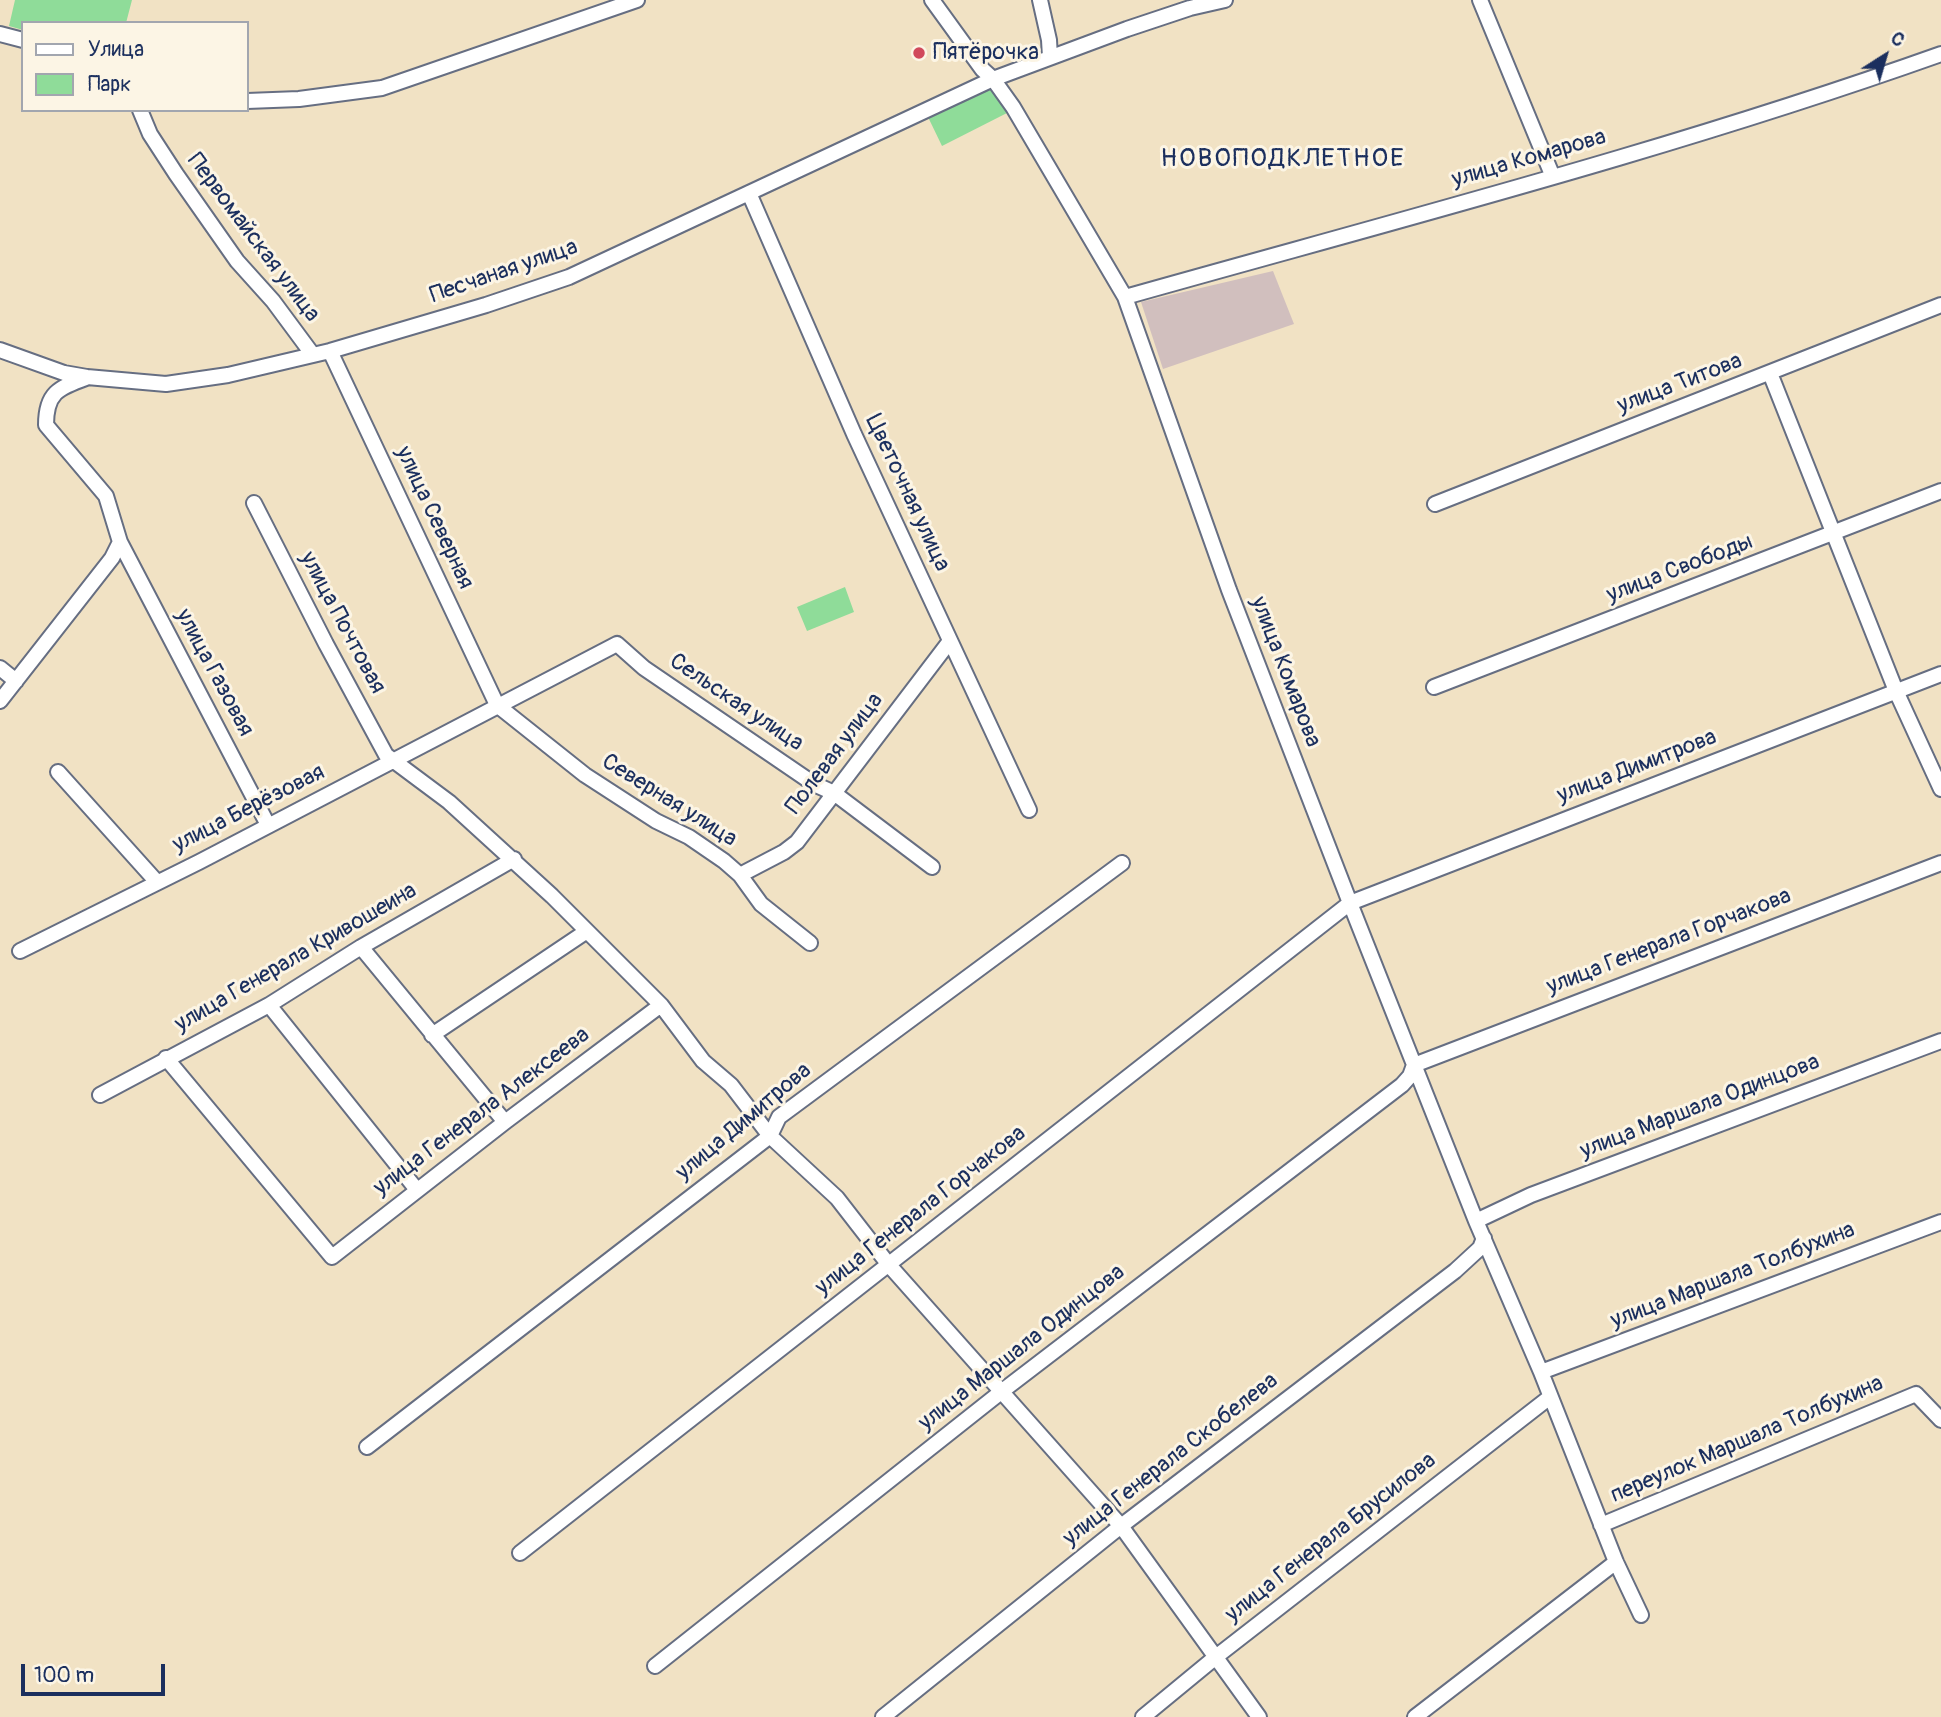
<!DOCTYPE html>
<meta charset="utf-8">
<style>
body{margin:0}
#map{position:relative;width:1941px;height:1717px;overflow:hidden;background:#f1e2c4;font-family:Pangolin,sans-serif}
canvas{display:block}
.legend{position:absolute;left:21px;top:21px;width:228px;height:91px;box-sizing:border-box;background:#fcf5e5;border:2px solid #a2a6af;margin:0;padding:9px 12px;list-style:none;font-size:21px;color:#1b2f5e}
.legend li{display:flex;align-items:center;gap:14px;height:35px}
.legend b{width:35px;border:2px solid #a2a6af}
.north{position:absolute;left:1850px;top:21px;width:70px;height:70px;-webkit-text-stroke:5px #fcf5e5;paint-order:stroke;rotate:37deg;font-size:19px;font-weight:700;line-height:28px;text-align:center;color:#1b2f5e}
.north::after{content:'';display:block;margin:auto;width:24px;height:32px;background:#1b2f5e;clip-path:polygon(50% 0,100% 100%,50% 72%,0 100%)}
.scale{position:absolute;left:21px;top:1664px;width:144px;height:32px;box-sizing:border-box;border:4px solid #1b2f5e;border-top:0;padding-left:9px;font-size:21px;line-height:24px;white-space:nowrap;color:#1b2f5e;-webkit-text-stroke:5px #fcf5e5;paint-order:stroke}
</style>
<div id="map">
<canvas width="1941" height="1717"></canvas>
<ul class="legend">
<li><b style="height:9px;background:#fff"></b>Улица</li>
<li><b style="height:19px;background:#8fdc99"></b>Парк</li>
</ul>
<div class="north">С</div>
<div class="scale">100 m</div>
</div>
<script>
const ctx = document.querySelector('canvas').getContext('2d');
ctx.lineJoin = 'round';
function fill(path, color) {
  ctx.fillStyle = color;
  ctx.fill(path, 'evenodd');
}
function strokePath(path, color, width, dash) {
  ctx.strokeStyle = color;
  ctx.lineWidth = width;
  ctx.lineCap = dash ? 'butt' : 'round';
  ctx.setLineDash(dash || []);
  ctx.stroke(path);
}
function write(font, color, halo, rows, align = 'center') {
  ctx.font = font + ' Pangolin,sans-serif';
  ctx.lineWidth = 6;
  ctx.setLineDash([]);
  ctx.textBaseline = 'middle';
  ctx.strokeStyle = halo;
  ctx.fillStyle = color;
  for (const [text, x, y, turn = 0] of rows) {
    ctx.save();
    ctx.translate(x, y);
    ctx.rotate((+turn || 0) * Math.PI / 180);
    ctx.textAlign = isNaN(turn) ? turn : align;
    if (halo) ctx.strokeText(text, 0, 0);
    ctx.fillText(text, 0, 0);
    ctx.restore();
  }
}
fill(new Path2D(`
 M1273,271L1294,324L1163,369L1141,302Z`), '#d1bfbe');
fill(new Path2D(`
 M15,0H132L126,23H23V30L9,26Z
 M992,85L1007,113L942,146L928,117Z
 M845,587L854,612L807,631L797,607Z`), '#8fdc99');
const minor = new Path2D(`
 M932,0L982,69L993,79L1013,107L1125,297L1229,590L1350,903L1476,1221L1541,1372L1616,1562L1641,1615
 M1040,0L1049,40L1050,57
 M1480,0L1553,177
 M0,34L23,40
 M247,101L299,99L382,88L637,0
 M140,110L150,134L176,174L237,261L273,301L313,355
 M749,193L854,434L1029,810
 M1125,297C1398,220 1674,149 1941,54
 M0,350L64,373L87,377L166,384L228,375L330,351L486,305L569,277L993,79L1127,29L1190,8L1225,0
 M330,351L497,705L585,775L656,821L689,837L724,861L740,875L761,904L810,943
 M1770,373L1896,691L1941,789
 M86,378C58,388 46,393 46,425L106,496L120,542L268,825
 M254,503L326,644L386,755L449,802L552,896L661,1005L703,1061L731,1085L770,1136L837,1198L889,1265L1121,1526L1259,1717
 M1435,504L1941,305
 M0,668L16,681
 M1434,687L1941,491
 M0,701L112,558L120,542
 M58,772L156,881
 M740,875L784,852L797,842L950,641
 M361,947L505,1122
 M20,951L199,862L617,644L644,668L814,784L834,793L932,867
 M269,1005L417,1190
 M432,1035L587,931
 M166,1058L332,1257L505,1122L661,1005
 M100,1095L269,1005L361,947L514,859
 M1476,1221L1531,1195L1941,1041
 M1541,1372L1941,1222
 M367,1447L770,1136L779,1117L1122,863
 M1601,1525L1916,1394L1941,1420
 M520,1553L1350,903L1941,674
 M655,1666L1001,1392L1402,1085L1410,1076L1414,1065L1941,863
 M883,1717L1121,1526L1455,1271L1480,1248L1484,1238
 M1143,1717L1217,1656L1550,1397
 M1415,1717L1616,1562`);
strokePath(minor, '#666e82', 18);
strokePath(minor, '#fff', 14);
for (const [x, y, r, color] of [
 [919,53,7,"#d1495b"]
]) {
  const dot = new Path2D();
  dot.arc(x, y, r, 0, 2 * Math.PI);
  ctx.fillStyle = color;
  ctx.fill(dot);
  strokePath(dot, '#fcf5e5', 2.5);
}
write('23px', '#1b2f5e', '#fcf5e5', [
 ["Пятёрочка",933,53]
], 'left');
write('23px', '#1b2f5e', '#fcf5e5', [
 ["улица Комарова",1529,159,-16],
 ["Первомайская улица",253,238,53],
 ["Песчаная улица",504,272,-19],
 ["улица Титова",1680,384,-21],
 ["Цветочная улица",907,493,65],
 ["улица Северная",434,518,65],
 ["улица Свободы",1680,569,-21],
 ["улица Почтовая",342,623,62],
 ["улица Комарова",1285,672,69],
 ["улица Газовая",214,673,62],
 ["Сельская улица",736,703,34],
 ["Полевая улица",835,754,-53],
 ["улица Димитрова",1637,767,-21],
 ["Северная улица",669,801,32],
 ["улица Берёзовая",249,809,-27],
 ["улица Генерала Горчакова",1669,942,-21],
 ["улица Генерала Кривошеина",296,958,-30],
 ["улица Маршала Одинцова",1700,1107,-21],
 ["улица Генерала Алексеева",482,1112,-37],
 ["улица Димитрова",744,1122,-40],
 ["улица Генерала Горчакова",921,1211,-38],
 ["улица Маршала Толбухина",1733,1276,-21],
 ["улица Маршала Одинцова",1022,1348,-38],
 ["переулок Маршала Толбухина",1747,1440,-23],
 ["улица Генерала Скобелева",1171,1460,-38],
 ["улица Генерала Брусилова",1331,1538,-38]
]);
ctx.letterSpacing = '2px';
write('26px', '#1b2f5e', '#fcf5e5', [
 ["НОВОПОДКЛЕТНОЕ",1283,159]
]);
ctx.letterSpacing = '0px';
</script>
